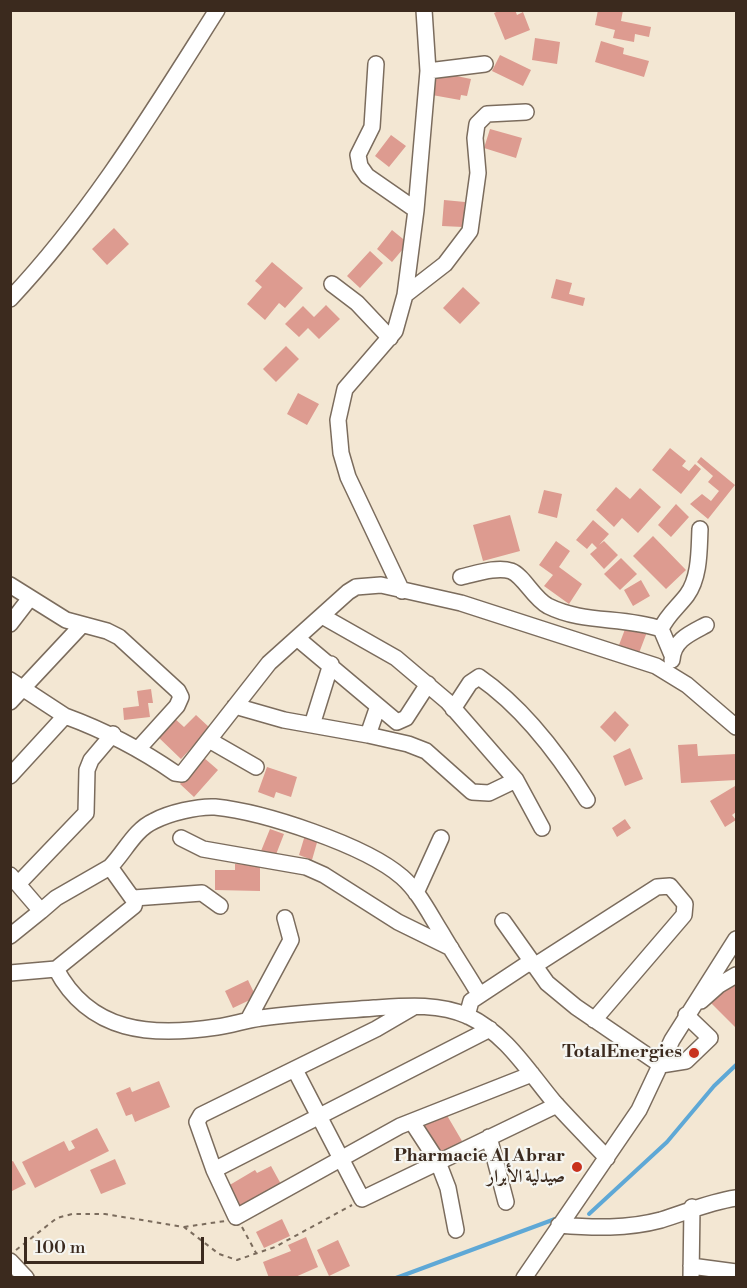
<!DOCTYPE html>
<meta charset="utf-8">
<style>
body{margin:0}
#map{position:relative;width:747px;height:1288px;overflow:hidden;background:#f3e7d3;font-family:"Libre Bodoni",serif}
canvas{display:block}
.frame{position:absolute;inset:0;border:12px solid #3b2a1e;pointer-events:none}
.scale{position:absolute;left:24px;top:1237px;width:180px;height:27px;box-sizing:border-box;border:3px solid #3b2a1e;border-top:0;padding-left:8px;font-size:18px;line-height:21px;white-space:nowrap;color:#3b2a1e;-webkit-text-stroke:4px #f6f6f2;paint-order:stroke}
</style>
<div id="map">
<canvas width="747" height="1288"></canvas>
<div class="frame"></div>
<div class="scale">100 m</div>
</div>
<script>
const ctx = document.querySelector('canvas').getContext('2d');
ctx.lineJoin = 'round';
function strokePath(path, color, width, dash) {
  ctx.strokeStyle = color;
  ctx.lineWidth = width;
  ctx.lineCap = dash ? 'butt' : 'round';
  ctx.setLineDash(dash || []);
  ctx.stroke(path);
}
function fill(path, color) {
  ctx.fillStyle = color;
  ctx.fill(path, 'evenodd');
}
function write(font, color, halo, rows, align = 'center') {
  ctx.font = font + ' "Libre Bodoni",Amiri,serif';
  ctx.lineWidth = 4.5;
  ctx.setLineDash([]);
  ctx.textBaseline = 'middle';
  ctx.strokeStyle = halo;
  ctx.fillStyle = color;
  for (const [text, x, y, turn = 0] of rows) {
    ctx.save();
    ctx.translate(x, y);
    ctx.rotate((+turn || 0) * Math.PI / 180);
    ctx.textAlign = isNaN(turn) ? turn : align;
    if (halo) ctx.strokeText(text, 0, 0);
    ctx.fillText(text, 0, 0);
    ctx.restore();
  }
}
strokePath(new Path2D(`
 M589,1214L667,1142L714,1086L736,1065
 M396,1278L555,1219`), '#5ea8d6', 4);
fill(new Path2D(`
 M501,10H515L517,15L523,12L530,30L505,40L494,13Z
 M598,10H623L621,21L651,27L649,37L635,34L634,42L613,38L615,30L595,25Z
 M535,38L560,42L557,64L532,60Z
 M601,41L624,48L623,54L649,61L644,77L595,62Z
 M500,55L531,70L523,86L492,71Z
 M437,72L471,79L467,96L461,95L460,100L432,95Z
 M490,129L522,138L516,158L484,148Z
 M391,135L406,146L389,167L375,156Z
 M444,200L465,202L463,227L442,226Z
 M114,228L129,244L107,265L92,249Z
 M392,230L408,243L392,262L377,249Z
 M370,251L383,263L360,288L347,276Z
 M272,262L303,288L285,308L279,303L265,320L247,304L262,287L255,281Z
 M556,279L572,283L569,294L585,298L583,306L551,298Z
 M463,287L480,303L460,324L443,308Z
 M326,305L340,319L319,339L308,328L299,337L285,324L303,306L314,317Z
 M286,346L299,359L276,382L263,369Z
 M298,393L319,404L307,425L287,414Z
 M670,448L686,461L682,466L689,471L695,464L701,469L681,494L652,470Z
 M701,457L735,485L708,519L690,504L702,494L711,501L719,491L708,482L713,476L697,462Z
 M616,487L630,499L640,488L661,507L638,533L622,518L614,527L596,510Z
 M544,490L562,494L557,518L538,513Z
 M676,504L689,517L671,537L658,525Z
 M510,515L520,551L483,561L473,525Z
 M593,520L609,534L599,545L604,541L618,555L604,569L590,554L597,548L592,543L587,549L576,540Z
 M653,536L686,570L666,589L633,556Z
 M556,541L570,551L559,567L582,584L569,604L544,586L553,575L539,565Z
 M621,558L637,574L620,590L604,574Z
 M641,580L650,596L633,606L624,590Z
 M627,624L647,632L639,653L619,645Z
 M151,689L153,703H148L150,717L124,720L123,708L139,706L137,691Z
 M615,711L629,725L615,742L600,727Z
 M196,715L210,728L181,759L156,735L173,717L184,727Z
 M697,744L698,756L736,754V780L681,783L678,745Z
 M630,748L643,779L625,786L613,756Z
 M203,757L218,770L194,797L180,784Z
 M267,767L297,777L291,797L276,792L274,798L258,792Z
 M735,786L736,812L732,815L736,820L725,827L710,801Z
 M625,819L631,828L617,837L612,828Z
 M270,829L284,834L275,857L261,851Z
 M305,835L318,839L312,860L299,855Z
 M235,864L260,865V891L215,890V870H235Z
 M736,978V1028L710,1002Z
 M248,980L256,997L233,1008L225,991Z
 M159,1081L170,1107L135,1122L132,1114L126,1116L116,1093L130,1087L132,1092Z
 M445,1112L462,1141L441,1154L424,1124Z
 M97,1128L109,1151L35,1188L22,1162L64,1141L69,1151L75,1148L71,1141Z
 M115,1159L126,1184L101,1194L90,1170Z
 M13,1161L26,1184L10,1192V1162Z
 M271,1166L282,1186L242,1210L228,1186L255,1170L257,1173Z
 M282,1219L290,1236L264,1248L256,1232Z
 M306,1237L318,1267L293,1278H269L263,1262L291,1251L288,1245Z
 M338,1240L350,1266L329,1276L317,1250Z`), '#dd9b90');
const minor = new Path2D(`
 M376,64L372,127L358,155L360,166L367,176L416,210
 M428,71L485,64
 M332,284L357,303L390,338
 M405,295L445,264L470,231L478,173L475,138L477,124L487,114L526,112
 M10,299C92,212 153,111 217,10
 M461,577C475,574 497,566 511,571C524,576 533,598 548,606C584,624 622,616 661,629
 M10,585L66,620L107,631L119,637L178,691L181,697L177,706L139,748
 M402,591L348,477L341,453L338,420L345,389L395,331L405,295L416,210L428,71L424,10
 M322,616L396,658L448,702L516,780L542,828
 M10,624L30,598
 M297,638L397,722L406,718L428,684
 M672,655L661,629C667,615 678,607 687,595C700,577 699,550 700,529
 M672,660C673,640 691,633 706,625
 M10,680L65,716
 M10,702L82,625
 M235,706L284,720L368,735L378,706
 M453,709L470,683L479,677C524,708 559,755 587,800
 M312,725L331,664
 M368,735L408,744L426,751L472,792L489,793L516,780
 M209,740L256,767
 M10,776L65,716C106,731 139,748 175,773L182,774L269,663L348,592L356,587L381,585L461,603L656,666L687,685L736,727
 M181,838L203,849L306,867L324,875L398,922L451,948
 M110,867C125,852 134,830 154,821C169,813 198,806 215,807C264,812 365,845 402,877C419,892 429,913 441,932C453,953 467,973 479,994
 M10,875L41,911L10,936
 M18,884L86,813L87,770L91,760L113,734
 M416,893L441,838
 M134,898L202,893L220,906
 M41,911L56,898L110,867L135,902L134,906L56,969
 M503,921L547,983L576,1007L661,1065L686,1061L710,1038L686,1015
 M534,966L657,887L670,886L685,904L684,915L594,1020
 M10,973L56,969C90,1033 151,1037 217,1027C232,1025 246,1020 261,1018C299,1013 336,1011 374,1008C406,1006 438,1003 468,1016C506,1034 528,1071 554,1102C571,1121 589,1139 607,1158
 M701,1001L719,985L736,975
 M412,1008L376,1029L201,1115L197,1122L214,1170L490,1029
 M467,1016L471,1001L530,962
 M248,1020L291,940L285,918
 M295,1070L362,1199L557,1105
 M412,1122L438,1162L448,1188L456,1230
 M489,1137L506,1202
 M214,1170L236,1217L400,1126L532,1074
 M559,1225C593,1228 627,1229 661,1220C687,1212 709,1202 736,1198
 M10,1261L26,1278
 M691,1266L736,1272
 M524,1278L639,1110L672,1040L736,939
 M691,1278L692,1207`);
strokePath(minor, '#7b6c5d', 18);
strokePath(new Path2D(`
 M184,1227L225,1221
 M242,1227L256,1253
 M16,1250L57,1218L72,1214H105L184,1227L219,1254L237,1260L275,1247L352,1205`), '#7b6c5d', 2, [4.5, 4.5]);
strokePath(minor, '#fff', 15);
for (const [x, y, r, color] of [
 [694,1053,6,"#c8321e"],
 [577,1167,6,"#c8321e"]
]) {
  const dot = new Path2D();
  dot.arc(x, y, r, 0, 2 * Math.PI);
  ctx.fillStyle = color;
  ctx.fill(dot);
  strokePath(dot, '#f6f6f2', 2);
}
write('bold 18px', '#3b2a1e', '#f6f6f2', [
 ["TotalEnergies",682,1053],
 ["Pharmacie Al Abrar",565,1157],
 ["صيدلية الأبرار",565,1178]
], 'right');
</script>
